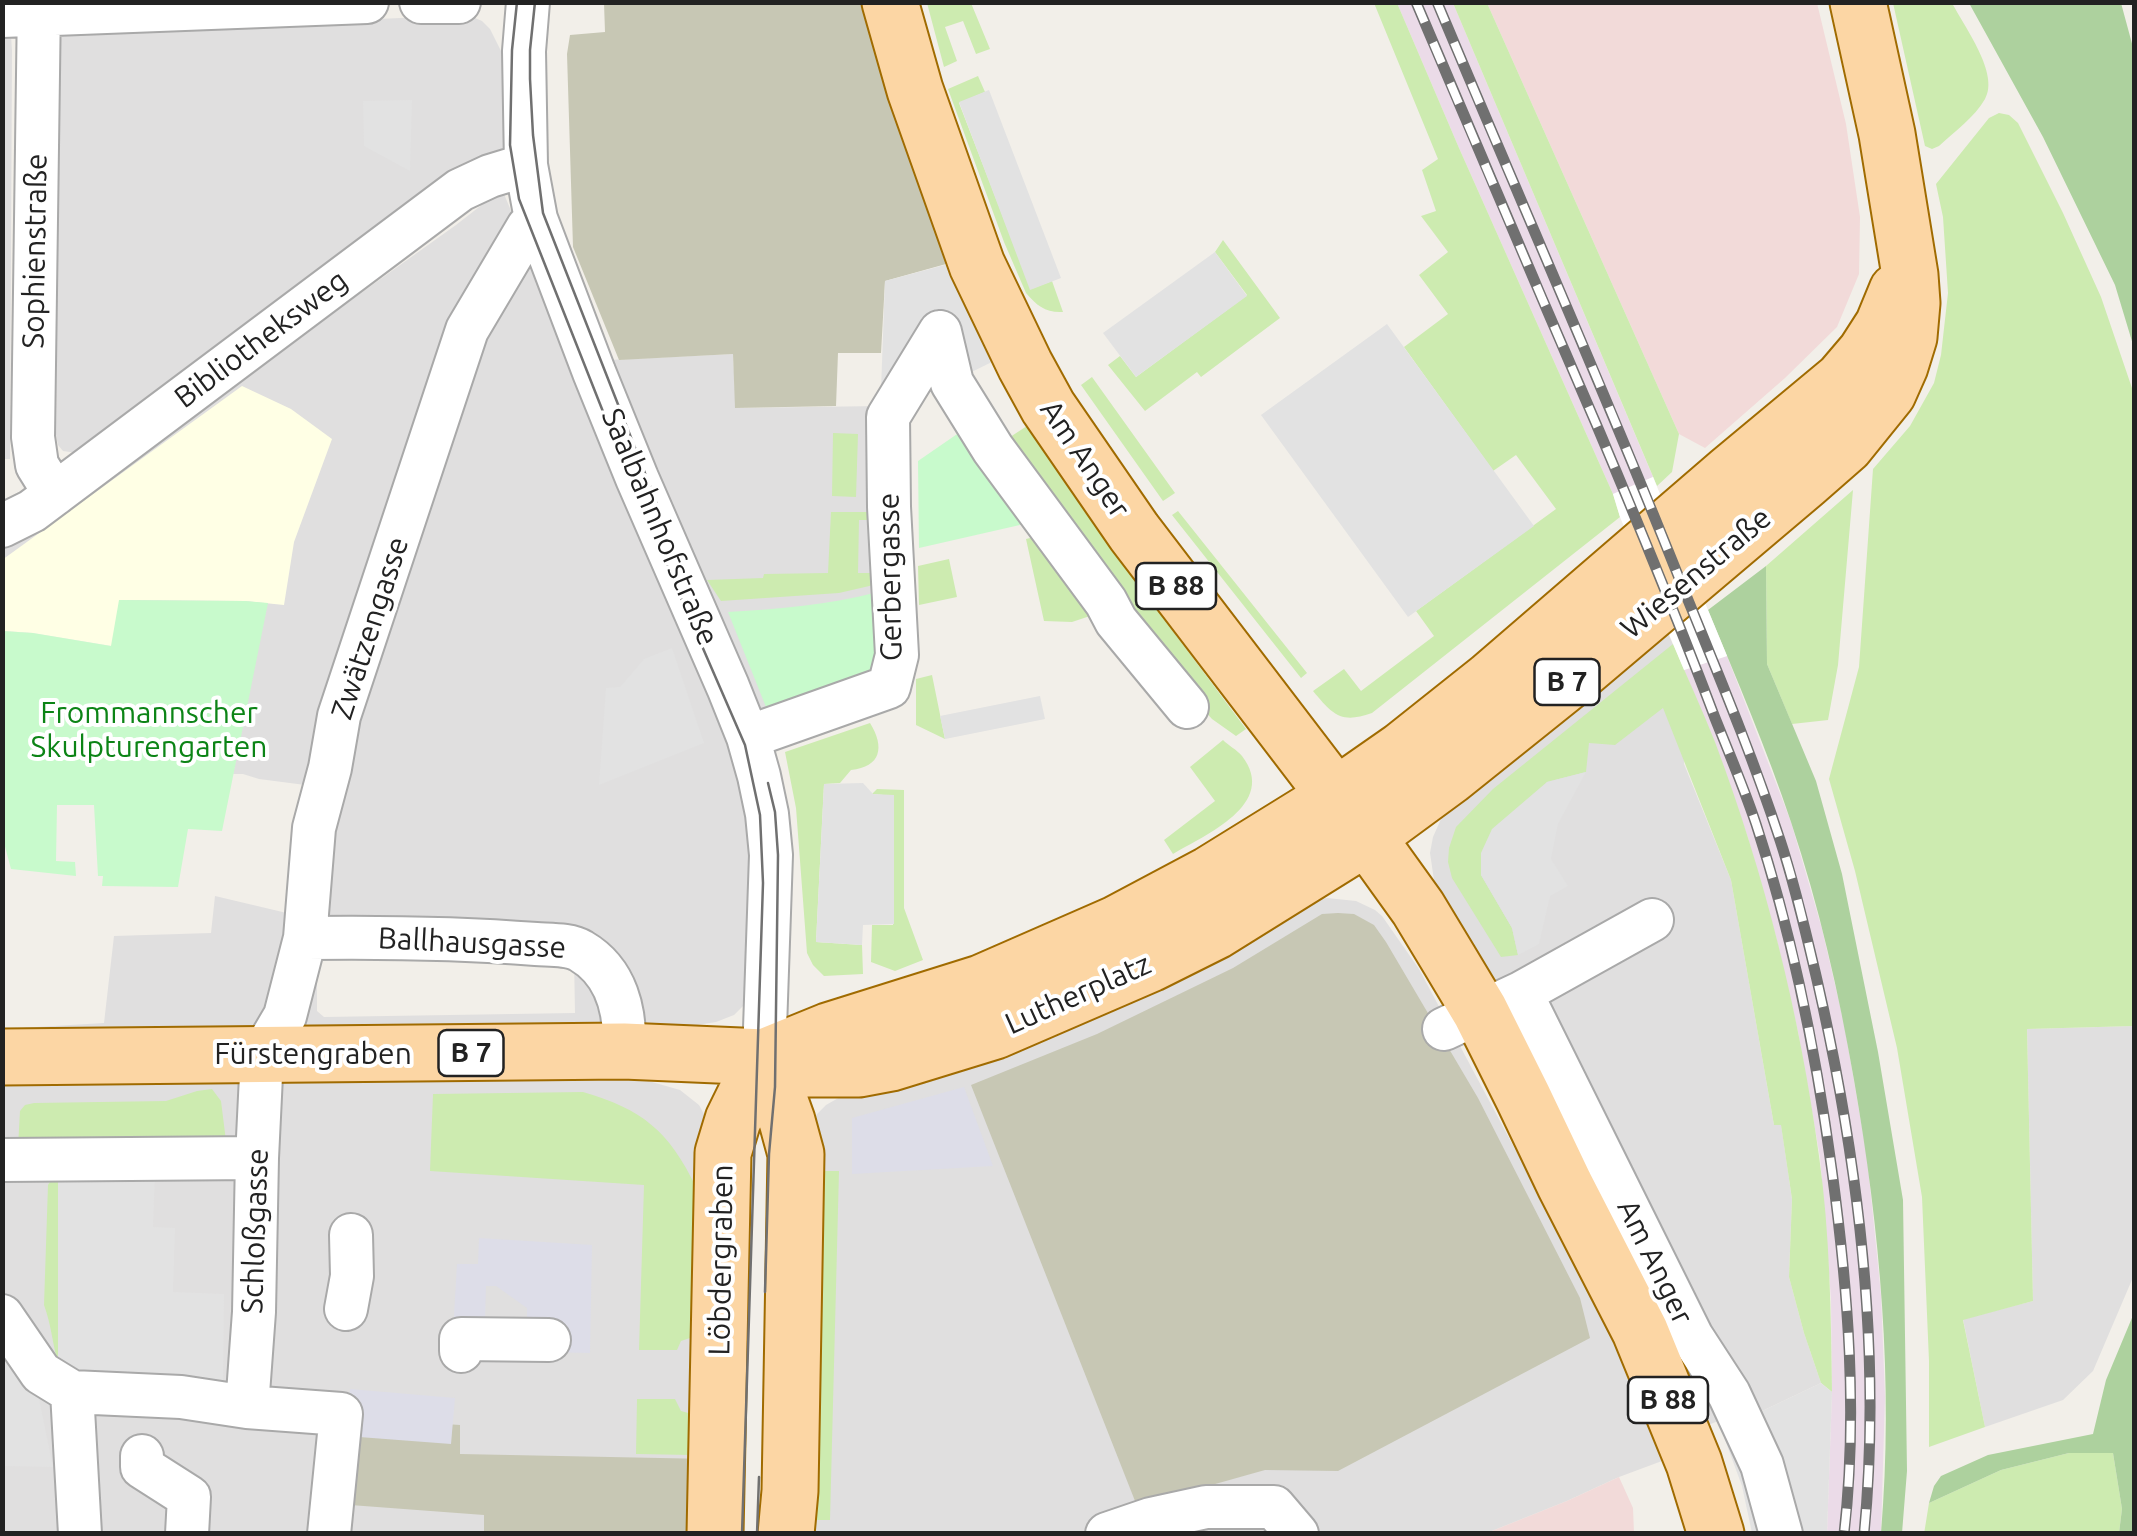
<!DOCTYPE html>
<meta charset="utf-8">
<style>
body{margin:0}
#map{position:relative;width:2137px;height:1536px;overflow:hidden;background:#f2efe9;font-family:Ubuntu,sans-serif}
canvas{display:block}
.frame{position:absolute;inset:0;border:5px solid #222;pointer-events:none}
</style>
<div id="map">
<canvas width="2137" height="1536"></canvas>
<div class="frame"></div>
</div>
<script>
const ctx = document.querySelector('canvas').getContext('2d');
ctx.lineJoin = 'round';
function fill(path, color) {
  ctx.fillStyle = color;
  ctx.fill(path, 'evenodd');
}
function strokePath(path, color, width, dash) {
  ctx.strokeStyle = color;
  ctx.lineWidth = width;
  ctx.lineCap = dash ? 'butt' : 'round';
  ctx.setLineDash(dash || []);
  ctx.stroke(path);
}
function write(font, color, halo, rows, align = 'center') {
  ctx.font = font + ' Ubuntu,sans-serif';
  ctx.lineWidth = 8;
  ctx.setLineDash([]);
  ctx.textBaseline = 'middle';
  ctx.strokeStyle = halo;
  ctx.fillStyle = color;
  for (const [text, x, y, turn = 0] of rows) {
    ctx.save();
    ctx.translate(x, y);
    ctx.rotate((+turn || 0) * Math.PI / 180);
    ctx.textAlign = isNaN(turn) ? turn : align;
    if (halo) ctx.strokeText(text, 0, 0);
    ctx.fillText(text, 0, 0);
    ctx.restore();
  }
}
fill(new Path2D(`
 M468,15L482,21L490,29L504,57L503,164L77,453L63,451L58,445L56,435L59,43L63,33Z
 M2,27L11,35L12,51L10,459H2Z
 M497,193L504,194L712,692L739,765L753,855L745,1004L734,1015L716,1022L660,1031L3,1036V1029L104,1023L114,936L211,933L215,896L291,914L313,786L259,779L243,774H233L267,603L33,633L3,631V549L456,225ZM317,949L574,957L575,1013L324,1017L317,1011Z
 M733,354L736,408L881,406L877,660L762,719L608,360Z
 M1664,624L1684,670V764L1731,880L1774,1125L1781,1124L1792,1199L1789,1277L1804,1333L1821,1383L1758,1413L1718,1421L1706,1426L1434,880L1430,853L1433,837L1445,810Z
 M1327,898L1356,901L1375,910L1382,916L1419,969L1631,1367L1670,1458L1619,1477L1567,1501L1487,1533L798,1534L811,1126L817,1114L826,1105L849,1092L1314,900Z
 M2134,1026V1275L2093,1371L2063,1400L1985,1427L1963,1319L2033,1301L2027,1029Z
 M613,1077L645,1080L680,1090L699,1105L706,1118L702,1533H3L2,1079Z`), '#e0dfdf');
fill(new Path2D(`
 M1487,3H1817L1846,124L1860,217L1859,274L1837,327L1785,378L1705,448L1679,434Z
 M1619,1477L1633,1508L1634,1533H1487L1567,1501Z`), '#f2dad9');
fill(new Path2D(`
 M1397,3H1453L1653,477L1613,494L1459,148Z
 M1727,656L1791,822L1822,929L1844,1023L1867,1156L1881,1295L1885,1397L1881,1533H1827L1832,1392L1831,1299L1820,1157L1798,1032L1776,937L1748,838L1714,741L1684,670Z`), '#ebdbe8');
fill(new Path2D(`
 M242,386L291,409L332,439L294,542L284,605L245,601L120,600L112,646L33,633L3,631L2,560Z`), '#ffffe5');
fill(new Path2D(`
 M604,3H862L946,264L885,281L881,353H838L836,406L735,408L733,354L619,360L573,247L567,54L570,35L605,32Z
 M1338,913L1354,914L1374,925L1386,942L1478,1098L1580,1298L1590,1338L1338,1471L1265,1470L1137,1506L971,1085L1097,1034L1233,968L1322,914Z
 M344,1417L460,1425V1454L710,1459L709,1533H484V1515L337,1504Z`), '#c7c7b4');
fill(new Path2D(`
 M927,3H971L990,49L976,54L963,21L945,27L957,61L944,67Z
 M1374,3H1397L1459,148L1613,494L1620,517L1372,713C1341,724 1333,715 1313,691L1344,669L1361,691L1434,636L1416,611L1556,509L1516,455L1493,471L1404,347L1448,314L1419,275L1448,252L1421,216L1436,211L1422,170L1438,159Z
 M1453,3H1487L1679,434L1672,472L1657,486Z
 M1893,3H1952C1964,26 2000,74 1985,99C1975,117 1954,132 1939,146L1932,149L1925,146Z
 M978,76L985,92L959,103L1031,289L1052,281L1063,312C1046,313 1037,306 1026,293L1004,242L948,89Z
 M1999,113L2009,115L2018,123L2063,213L2101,297L2134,394V1026L2027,1029L2033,1301L1963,1320L1985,1427L1929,1447V1361L1922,1197L1897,1048L1855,871L1829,779L1859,667L1873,469L1910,426L1934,383L1941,355L1948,293L1943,217L1936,184L1989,118Z
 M1223,240L1280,318L1201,377L1197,372L1145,411L1108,365L1120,356L1136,377L1247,295L1215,252Z
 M1092,377L1175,493L1163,501L1081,385Z
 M1030,424L1107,543L1246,729L1236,736L1212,719L1192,697L1004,441Z
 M833,433L858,434L856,497L832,496Z
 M1853,490L1838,665L1828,720L1792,724L1767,664L1766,566Z
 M1178,511L1307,673L1301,678L1172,515Z
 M831,512H873L879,520H859L858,573H879L878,584L839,593L721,601L707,580L763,578L764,574L828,573Z
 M1042,535L1090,616L1072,622L1044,621L1026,539Z
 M949,559L957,597L919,605L918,566Z
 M1673,644C1687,677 1702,709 1715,742C1765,875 1800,1015 1819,1156C1830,1233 1831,1313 1832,1392L1821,1383L1804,1333L1789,1277L1792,1199L1781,1125H1774L1731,880L1663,708L1615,745L1589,743L1586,772L1547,782L1481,875L1512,928L1518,955L1501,957L1452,878L1448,862L1449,848L1456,827L1493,789Z
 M932,675L945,739L916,725V679Z
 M870,723C885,747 881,767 851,770L840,783L824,784L816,942L862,945L863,974L824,976L813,965L807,953L796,808L785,752Z
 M1223,740C1228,745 1237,750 1242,756C1279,804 1205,835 1173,854L1164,840L1215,801L1190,767Z
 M877,789L904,790V908L923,960L895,971L871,962L872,925H893L894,796L872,794Z
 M212,1089L221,1101L227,1149L18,1147L20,1111L25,1105L34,1103L166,1101L197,1091Z
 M583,1092C642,1109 669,1131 696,1187V1336L681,1341L677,1350H639L644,1185L430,1171L433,1094Z
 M58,1169V1365C53,1345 51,1324 44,1305L48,1185Z
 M821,1171H839L830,1520H811Z
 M637,1399H675L681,1411L692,1414V1455L636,1454Z
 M2069,1453H2113L2122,1509L2119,1533L1924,1534L1929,1503L2001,1470Z`), '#cdebb0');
fill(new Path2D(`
 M1969,3H2121L2134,51V348L2115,285L2043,137Z
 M1766,566L1767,664L1816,781L1842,874L1878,1052L1903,1200L1907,1471L1902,1533H1881C1894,1383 1880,1229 1854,1080C1839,993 1819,906 1791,822C1767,750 1737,680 1708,610Z
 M2134,1313V1533H2119L2122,1509L2113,1453H2069L2001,1470L1929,1503L1934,1486L1941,1476L1988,1455L2093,1434L2106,1380Z`), '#add19e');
fill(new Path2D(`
 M963,430L1033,522L919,548L918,461Z
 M878,592L877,660L874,675L770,717L728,612C779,609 828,605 878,592Z
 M119,600L245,601L268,603L222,831L188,829L178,887L102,886L103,876H98L94,805H57L56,861L75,862L76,876L11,869L3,839V631L33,633L111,646Z`), '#c8facc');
fill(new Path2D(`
 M989,90L1061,278L1030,290L959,102Z
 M412,100L410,171L364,146L363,101Z
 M1215,252L1247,296L1136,377L1103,333Z
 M952,263L998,359L880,417L885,281Z
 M1387,324L1534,526L1408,617L1261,415Z
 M672,648L704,743L599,785L606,688L620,687L644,659Z
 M1040,696L1045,719L945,739L940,716Z
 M1586,772L1558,824L1551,859L1568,886L1550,896L1539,944L1518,955L1512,928L1481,875V853L1492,829L1547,782Z
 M863,783L873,794L894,795V924L863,925L862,945L816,942L824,784Z
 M58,1169L155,1173L153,1227L175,1228L173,1292L224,1294L223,1390L70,1383L58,1365Z
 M3,1335L37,1389L53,1467L3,1466Z
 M1821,1383L1832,1392L1827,1533H1752L1742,1486L1718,1421L1758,1413Z`), '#e2e2e2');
fill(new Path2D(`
 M964,1087L993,1166L852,1174V1118Z
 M479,1238L592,1245L590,1353L452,1350L457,1264H478ZM486,1286H496L527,1308V1321L485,1320Z
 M350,1389L455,1398L451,1444L346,1436Z`), '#dddde8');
fill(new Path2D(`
 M1653,477L1727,656L1684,670L1620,517L1613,494Z`), '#fff');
const minor = new Path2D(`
 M39,2L33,437L37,465L55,494
 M421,2H459
 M528,2L524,51L526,165L536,219L594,372L637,478L728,687L748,737L759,776L767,814L771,855L764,1057
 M2,16L367,2
 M940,332L952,383L993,449L1106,602L1116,621L1187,707
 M2,526L32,511L460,190L490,176L526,165
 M748,737L889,687L897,655L889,507L888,417L940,332
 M305,938C382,937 459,938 536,944C550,945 570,944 581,951C617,972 626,1012 624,1051
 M1521,993L1692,1337L1729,1394L1762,1465L1781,1534
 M1444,1029L1521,993L1652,920
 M2,1160L257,1158
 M346,1309L352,1276L351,1235
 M2,1316L41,1373L72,1392
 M461,1351V1339L549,1340
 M72,1392L181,1397L247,1407L254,1312L257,1158L262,1055L285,1016L305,938L314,828L330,768L339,716L467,330L528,227L536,219
 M72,1392L80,1534
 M247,1407L341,1414L329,1534
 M142,1456V1467L189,1497L187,1534
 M1107,1534L1151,1519L1206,1507H1274L1297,1534`);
const major = new Path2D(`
 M890,2L915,90L977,265L1025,365L1048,407L1134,532L1367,837L1418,908L1450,961L1480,1011L1523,1097L1565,1185L1640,1331L1694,1463L1716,1534
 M2,1057L624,1051L764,1057L810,1069H859L891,1063L995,1031L1150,964L1216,931L1367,837L1450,776L1571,679L1805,481L1846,445L1888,393L1900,366L1909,337L1912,303L1910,275L1887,134L1858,2
 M764,1057L828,1031L981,983L1116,924L1210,874L1336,796L1402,750L1490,680L1730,473L1842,380L1865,353L1883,325L1897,291
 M764,1057L787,1121L796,1154L790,1491L786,1534
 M715,1534L723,1153L733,1120L764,1057`);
strokePath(minor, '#a9a9a9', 46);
strokePath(major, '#a06b00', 59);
strokePath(minor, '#fff', 42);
strokePath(major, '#fcd6a4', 55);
strokePath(new Path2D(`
 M517,2L512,50L510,145L519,199L632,485L745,745L760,815L763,883L742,1534
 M535,2L530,50V79L533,135L543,213L659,509
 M765,1292L769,1154L775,1087L778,855L775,812L768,783
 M757,1534L759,1477`), '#707070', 2.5);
const rail = new Path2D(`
 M1416,2C1476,144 1536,285 1597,426C1638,523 1678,620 1715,718C1729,753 1744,788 1756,824C1793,937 1816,1053 1832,1171C1848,1290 1858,1413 1844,1534
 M1437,2C1514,186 1595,369 1669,553C1707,648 1748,742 1780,840C1795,885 1806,933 1817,980C1858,1159 1882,1351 1864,1534`);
strokePath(rail, '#707070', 11);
strokePath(rail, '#fff', 8, [22]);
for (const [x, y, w] of [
 [1176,586,80],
 [1567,682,65],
 [471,1053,65],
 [1668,1400,80]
]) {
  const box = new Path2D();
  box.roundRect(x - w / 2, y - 23, w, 46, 8);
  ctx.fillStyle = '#fff';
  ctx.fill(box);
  strokePath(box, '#222', 2.5);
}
write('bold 28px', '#222', null, [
 ["B 88",1176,586],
 ["B 7",1567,682],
 ["B 7",471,1053],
 ["B 88",1668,1400]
]);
write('30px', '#222', '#fff', [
 ["Sophienstraße",35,251,-89],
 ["Bibliotheksweg",261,339,-37],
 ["Am Anger",1085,459,56],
 ["Saalbahnhofstraße",660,527,67],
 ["Wiesenstraße",1696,573,-40],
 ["Gerbergasse",890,577,-91],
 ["Zwätzengasse",370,628,-72],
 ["Ballhausgasse",472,943,3],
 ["Lutherplatz",1078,994,-24],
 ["Fürstengraben",313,1054],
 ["Schloßgasse",255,1231,-88],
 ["Löbdergraben",721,1260,-89],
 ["Am Anger",1655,1262,64]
]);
write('30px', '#0c8416', '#fff', [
 ["Frommannscher",149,713],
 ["Skulpturengarten",149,747]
]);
</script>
